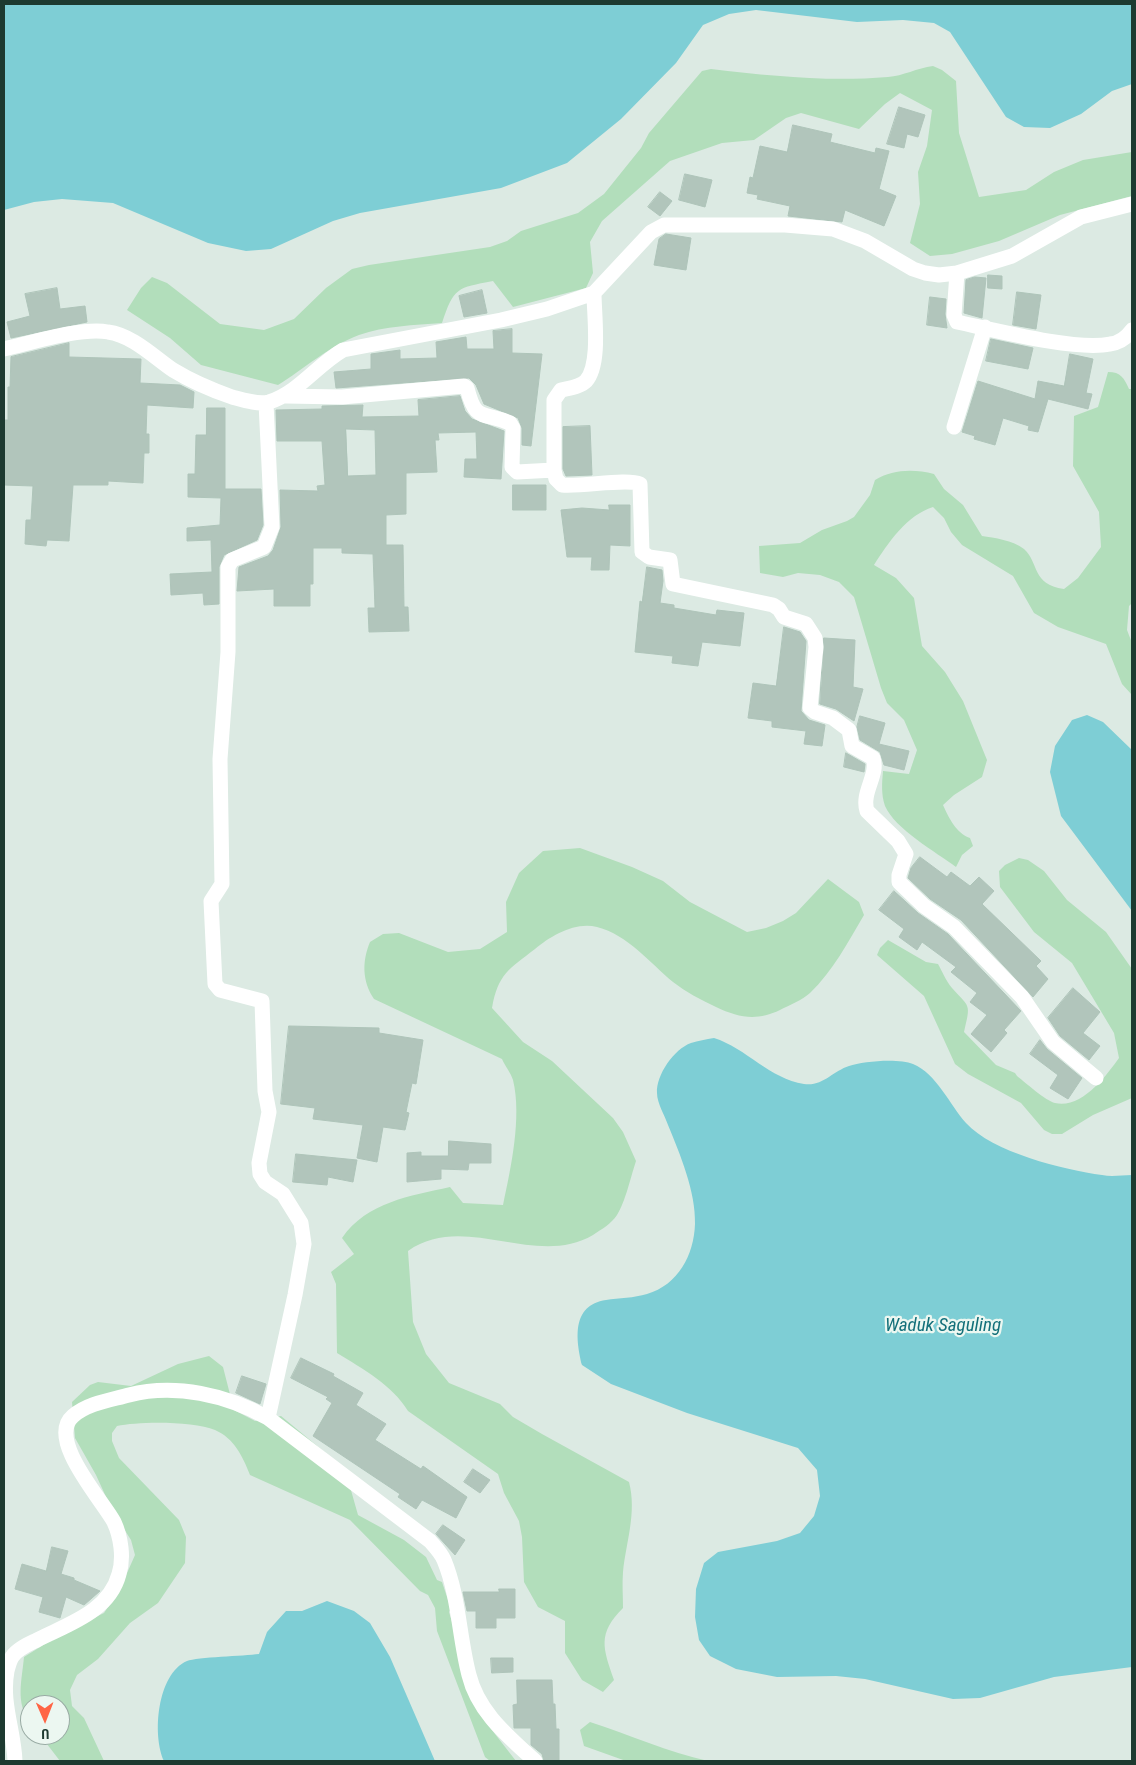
<!DOCTYPE html>
<style>
body{margin:0}
#map{position:relative;width:1136px;height:1765px;overflow:hidden;background:#dceae3;font-family:"Roboto Condensed",sans-serif}
canvas{display:block}
.frame{position:absolute;inset:0;border:5px solid #1d3a30;pointer-events:none}
.north{position:absolute;left:20px;top:1695px;width:50px;height:50px;box-sizing:border-box;background:#ecf7f1;border:1px solid #99aba4;border-radius:50%;rotate:179deg;font-size:14px;font-weight:700;line-height:20px;text-align:center;color:#1d3a30}
.north::after{content:'';display:block;margin:auto;width:18px;height:22px;background:#ff6545;clip-path:polygon(50% 0,100% 100%,50% 72%,0 100%)}
</style>
<div id="map">
<canvas width="1136" height="1765"></canvas>
<div class="frame"></div>
<div class="north">U</div>
</div>
<script>
const ctx = document.querySelector('canvas').getContext('2d');
ctx.lineJoin = 'round';
function fill(path, color) {
  ctx.fillStyle = color;
  ctx.fill(path, 'evenodd');
}
function strokePath(path, color, width, dash) {
  ctx.strokeStyle = color;
  ctx.lineWidth = width;
  ctx.lineCap = dash ? 'butt' : 'round';
  ctx.setLineDash(dash || []);
  ctx.stroke(path);
}
function write(font, color, halo, rows, align = 'center') {
  ctx.font = font + ' "Roboto Condensed",sans-serif';
  ctx.lineWidth = 4.5;
  ctx.setLineDash([]);
  ctx.textBaseline = 'middle';
  ctx.strokeStyle = halo;
  ctx.fillStyle = color;
  for (const [text, x, y, turn = 0] of rows) {
    ctx.save();
    ctx.translate(x, y);
    ctx.rotate((+turn || 0) * Math.PI / 180);
    ctx.textAlign = isNaN(turn) ? turn : align;
    if (halo) ctx.strokeText(text, 0, 0);
    ctx.fillText(text, 0, 0);
    ctx.restore();
  }
}
fill(new Path2D(`
 M933,66L942,70L956,81L959,133L979,197L1026,190L1054,172L1083,160L1132,152V196L1060,215L999,241L952,254L930,256L910,243L920,204L918,172L927,146L932,110L900,93L885,104L859,129L801,113L786,118L754,140L722,143L670,161L602,221L590,242L593,273L586,288L513,307L493,281C457,288 454,287 442,323C414,325 385,326 359,335C329,346 304,369 278,385L201,365L170,338L127,310L141,288L152,277L167,283L220,324L264,330L294,319L326,288L352,269L369,265L490,247L507,241L521,231L578,213L604,194L641,148L649,133L702,71L711,69C771,76 828,82 888,77C903,76 917,68 933,66Z
 M1108,372C1121,372 1124,378 1129,389H1132V603L1129,606L1127,630L1132,643V695L1122,684L1106,644L1058,627L1034,613L1013,576L962,545L951,532L944,518L933,507C907,515 888,543 874,565L896,578L914,598L922,646L945,672L963,701L987,760L982,777L954,795L943,805C949,818 956,833 970,838L973,846L962,855L956,867C936,852 895,829 885,806C881,794 882,783 883,771L909,774L917,750L904,720L887,703L881,688L854,597L839,582L820,575L798,573L783,577L760,573L759,546L800,543L822,530L847,521L854,517L870,495L875,480C893,469 914,469 934,474L944,489L963,505L982,536C994,538 1013,540 1024,549C1040,564 1031,584 1064,589L1078,578L1101,547L1099,512L1073,466L1074,416L1098,407Z
 M580,848L632,867L663,881L690,902L747,932L766,928L783,921L796,913L828,879L859,902L864,915C848,942 833,971 810,993C802,1000 790,1005 780,1010C757,1021 739,1018 716,1007C701,1000 686,992 673,982C649,962 628,935 597,927C576,921 550,936 535,949C509,969 498,974 492,1008L523,1042L552,1061L613,1118L623,1132L636,1161C631,1176 625,1203 617,1215C611,1224 602,1229 593,1235C535,1269 464,1211 408,1251L413,1322L426,1354L449,1383L500,1404L513,1417L542,1434L629,1482C637,1513 626,1542 623,1572C622,1584 623,1596 623,1608C597,1634 603,1648 614,1680L603,1692L582,1680L565,1653V1621L538,1607L524,1582L522,1537L519,1521L504,1493L498,1474L408,1411C392,1385 363,1369 337,1353L336,1284L331,1272L354,1254L342,1238C367,1202 410,1196 450,1187L463,1203L503,1205C511,1168 522,1117 513,1080C511,1073 505,1066 502,1059L374,999C362,981 362,961 370,942L383,934L399,933L448,952L480,949L507,932L506,902L519,873L543,851Z
 M1019,858L1028,860L1044,871L1067,900L1106,932L1132,969V1098L1093,1115L1062,1134H1052L1044,1130L1021,1103L968,1074L955,1064L924,996L877,955L880,948L888,940L926,962L938,964C942,971 946,981 952,988C970,1008 971,1003 964,1032L996,1065L1015,1073L1017,1076C1026,1083 1046,1101 1055,1103C1082,1109 1106,1076 1119,1058L1114,1033L1072,963L1034,932L1000,887L999,871L1005,865Z
 M209,1356L223,1367L234,1410L255,1421L281,1416L345,1469L358,1515L404,1540L426,1557L437,1580L442,1582L451,1609L449,1612L481,1716L516,1761H490L485,1757L437,1631L435,1608L428,1595L420,1591L350,1520L250,1475C243,1457 234,1438 215,1430C194,1421 139,1421 117,1426L112,1433V1441L119,1458L179,1520L186,1537L185,1563L158,1603L130,1623L98,1659L77,1675L70,1690L72,1706L84,1718L104,1761H60L40,1735H60V1705H30V1722C15,1703 22,1680 24,1657L61,1634L104,1613L120,1589L135,1555L131,1540L112,1510L96,1475L75,1438L72,1402L90,1385L98,1382L131,1386L178,1364Z
 M590,1722C630,1735 668,1752 708,1761H626L584,1746L580,1730Z`), '#b2debb');
fill(new Path2D(`
 M4,4H1132V84L1112,91L1081,114L1050,128L1024,127L1006,117L950,32L934,23L903,20L857,22L756,10L729,14L703,25L676,63L621,119L567,163L501,188L360,213L333,221L271,249L246,251L208,243L113,203L62,199L34,202L4,210Z
 M1087,715L1103,722L1132,750V911L1061,816L1050,772L1055,746L1072,720Z
 M714,1038C746,1048 770,1079 804,1084C822,1087 833,1071 849,1066C863,1061 899,1058 913,1064C936,1073 950,1105 966,1123C992,1152 1064,1170 1102,1175C1112,1177 1122,1175 1132,1175V1667L1054,1677L980,1698L953,1699L865,1679L836,1676L777,1677L736,1669L710,1656L699,1640L695,1617L696,1589L704,1563L718,1552L777,1541L800,1533L814,1516L820,1496L817,1470L798,1448L687,1413L611,1384L582,1365C576,1340 571,1305 606,1300C619,1298 634,1298 647,1294C678,1285 694,1255 695,1224C696,1192 680,1154 668,1125C665,1116 657,1103 657,1093C656,1075 674,1049 691,1043C698,1041 706,1039 714,1038Z
 M327,1601L354,1611L370,1623L390,1657L435,1761H164C152,1735 157,1674 187,1661C197,1657 244,1656 259,1654L267,1632L286,1611H302Z`), '#7eced5');
const building = new Path2D(`
 M899,107L925,115L918,137L907,134L904,148L887,144Z
 M793,125L832,134L830,142L875,153L876,148L889,151L879,189L896,196L884,226L845,210L842,222L788,216L790,206L757,199L758,195L747,193L750,177L753,178L760,146L787,152Z
 M685,174L712,180L705,207L679,200Z
 M660,192L672,201L660,216L648,207Z
 M666,234L691,238L686,270L654,265L659,239Z
 M988,275L1002,276V289L988,288Z
 M975,277L986,278L982,318L964,313L966,280Z
 M57,288L60,309L85,306L87,322L11,338L7,322L30,316L25,294Z
 M482,290L487,313L464,317L459,296Z
 M1017,292L1041,295L1036,329L1013,325Z
 M930,297L946,299L945,314L947,328L927,325Z
 M512,329V353L542,354L531,446L522,445V428L518,418L484,404L476,385L469,378L336,388L334,372L371,369V354L400,350V359L437,358L436,342L466,337L467,349H494L493,331Z
 M991,339L1033,348L1028,369L986,361Z
 M69,343V357L141,359L140,383L180,385L194,392L193,408L147,405L146,434H149V453H144L143,483L108,481V485H73L69,541L47,540L46,546L25,544L26,520H31L33,486L4,485V420H8V387H10L11,357Z
 M1070,354L1093,359L1086,393L1092,394L1088,409L1048,399L1038,432L1028,430L1029,426L1003,418L995,445L974,439L975,436L962,432L978,381L1035,399L1038,381L1064,386Z
 M460,396L465,411L472,419L504,431L501,479L464,477L465,459H477L476,432L438,433L439,440H435L437,472L406,473V514L386,515V545H403L404,607H408L409,631L369,632L368,608H375L373,554L342,553V548H313V584H310V606H274V589L237,591L239,567L268,556L273,550L281,527L280,490L318,491L317,486L325,485L322,441H277L276,410L322,409V406L363,405L362,417L419,416L418,400ZM346,429L375,430L376,475L348,476Z
 M207,408H225V489H261L263,525L257,540L224,555L219,567V604L204,605L203,593L171,595L170,574L212,572L211,540L187,541V528L220,525L221,498L188,497V474H195L196,435H206Z
 M590,426L592,475L566,476L563,469V427Z
 M513,485H546V510H513Z
 M609,505H630V546L610,545L609,570H591L592,557H567L561,510L582,508L609,510Z
 M647,567L662,570L663,581L660,603L674,605V608L716,615L717,610L744,613L740,646L702,642L698,666L672,663L673,656L635,652L640,601L642,602Z
 M784,627L800,632L806,641L801,711L809,720L825,725L822,746L804,744L806,731L772,727V721L748,718L753,683L776,686Z
 M824,638L855,640L853,687L863,689L854,721L836,709L820,704Z
 M860,716L885,723L879,744L909,751L904,770L884,765L880,752L860,740L857,727Z
 M846,753L865,764L864,772L844,767Z
 M920,857L947,877L951,872L970,886L979,877L994,891L982,904L1041,961L1036,966L1048,979L1033,997L961,920L930,899L908,878L911,868Z
 M894,891L918,913L948,934L1021,1011L1004,1030L1007,1033L991,1052L971,1034L987,1015L970,1002L977,993L951,972L956,967L922,942L917,950L899,937L904,929L879,910Z
 M1073,988L1100,1012L1083,1033L1100,1046L1089,1060L1060,1036L1048,1018Z
 M289,1026L379,1028V1033L423,1040L416,1084L412,1083L406,1112L409,1113L405,1130L383,1127L377,1162L357,1158L363,1125L313,1119L315,1108L281,1104Z
 M1040,1040L1047,1049L1082,1078L1068,1099L1050,1088L1058,1075L1030,1054Z
 M449,1141L491,1144V1163H469L468,1170L441,1169V1179L407,1182V1153L421,1152V1156H448Z
 M296,1154L357,1160L353,1182L328,1177L327,1185L293,1182Z
 M301,1358L334,1374L333,1376L363,1393L356,1405L386,1424L375,1440L421,1469L423,1466L467,1497L456,1518L422,1500L416,1509L398,1497L400,1494L313,1436L332,1403L326,1399L328,1397L291,1378Z
 M242,1376L266,1384L260,1404L236,1393Z
 M473,1469L490,1480L480,1493L464,1482Z
 M443,1525L465,1540L455,1555L436,1534Z
 M52,1547L68,1551L61,1574L74,1578V1580L100,1591L84,1605L66,1597L60,1618L39,1612L43,1597L15,1589L22,1564L46,1571Z
 M499,1589H515V1618H496V1628H476V1611H467L463,1592H499Z
 M491,1658H513V1672L492,1673Z
 M517,1680H552L553,1704H555L556,1729H559V1761H544L542,1754L531,1745V1728H514L513,1705L517,1704Z`);
fill(building, '#b1c5bb');
strokePath(building, '#aec4b9', 1);
strokePath(new Path2D(`
 M957,273L954,315L957,322C995,330 1075,351 1110,344C1119,343 1127,337 1132,330
 M4,349C31,343 81,327 108,332C132,335 154,357 173,370C191,381 212,390 232,397C243,400 258,405 269,402C298,393 317,365 343,350L501,320L547,309L594,293L651,232L664,225H785L833,229L865,241L913,269L925,273L939,275L957,273L1012,256L1081,217L1132,204
 M286,396L342,397L464,386L467,388C476,423 482,411 510,423L513,428L512,467L517,472L554,470V400L561,390C569,388 580,387 586,381C601,364 594,315 594,293
 M266,403L272,527L264,547L232,560L228,567V652L220,759L222,884L211,901L215,984L220,990L262,1001L265,1091L269,1112L259,1163L260,1174L265,1182L283,1194L301,1223L304,1244L295,1295L268,1418L430,1541C435,1547 441,1553 444,1560C459,1596 459,1637 469,1675C478,1712 508,1736 535,1761
 M954,427L985,327
 M554,470L556,479L562,485C582,487 627,478 640,484L642,552L649,557L670,560L673,584L773,605L779,609L784,617L806,624L815,638L816,647L810,708L815,712L833,718L849,730L852,746L873,758C879,775 861,792 867,811L898,841L906,854L899,875V882L924,906L954,927L1022,997L1053,1042L1096,1078
 M15,1761C14,1731 1,1702 7,1671C8,1667 10,1660 12,1657C17,1649 29,1644 37,1640C68,1624 109,1612 119,1574C124,1558 121,1537 114,1522C103,1501 46,1439 73,1416C88,1403 111,1400 129,1395C175,1383 227,1395 268,1418`), '#fff', 15);
write('italic 19px', '#13707a', '#ecf7f1', [
 ["Waduk Saguling",943,1326]
]);
</script>
